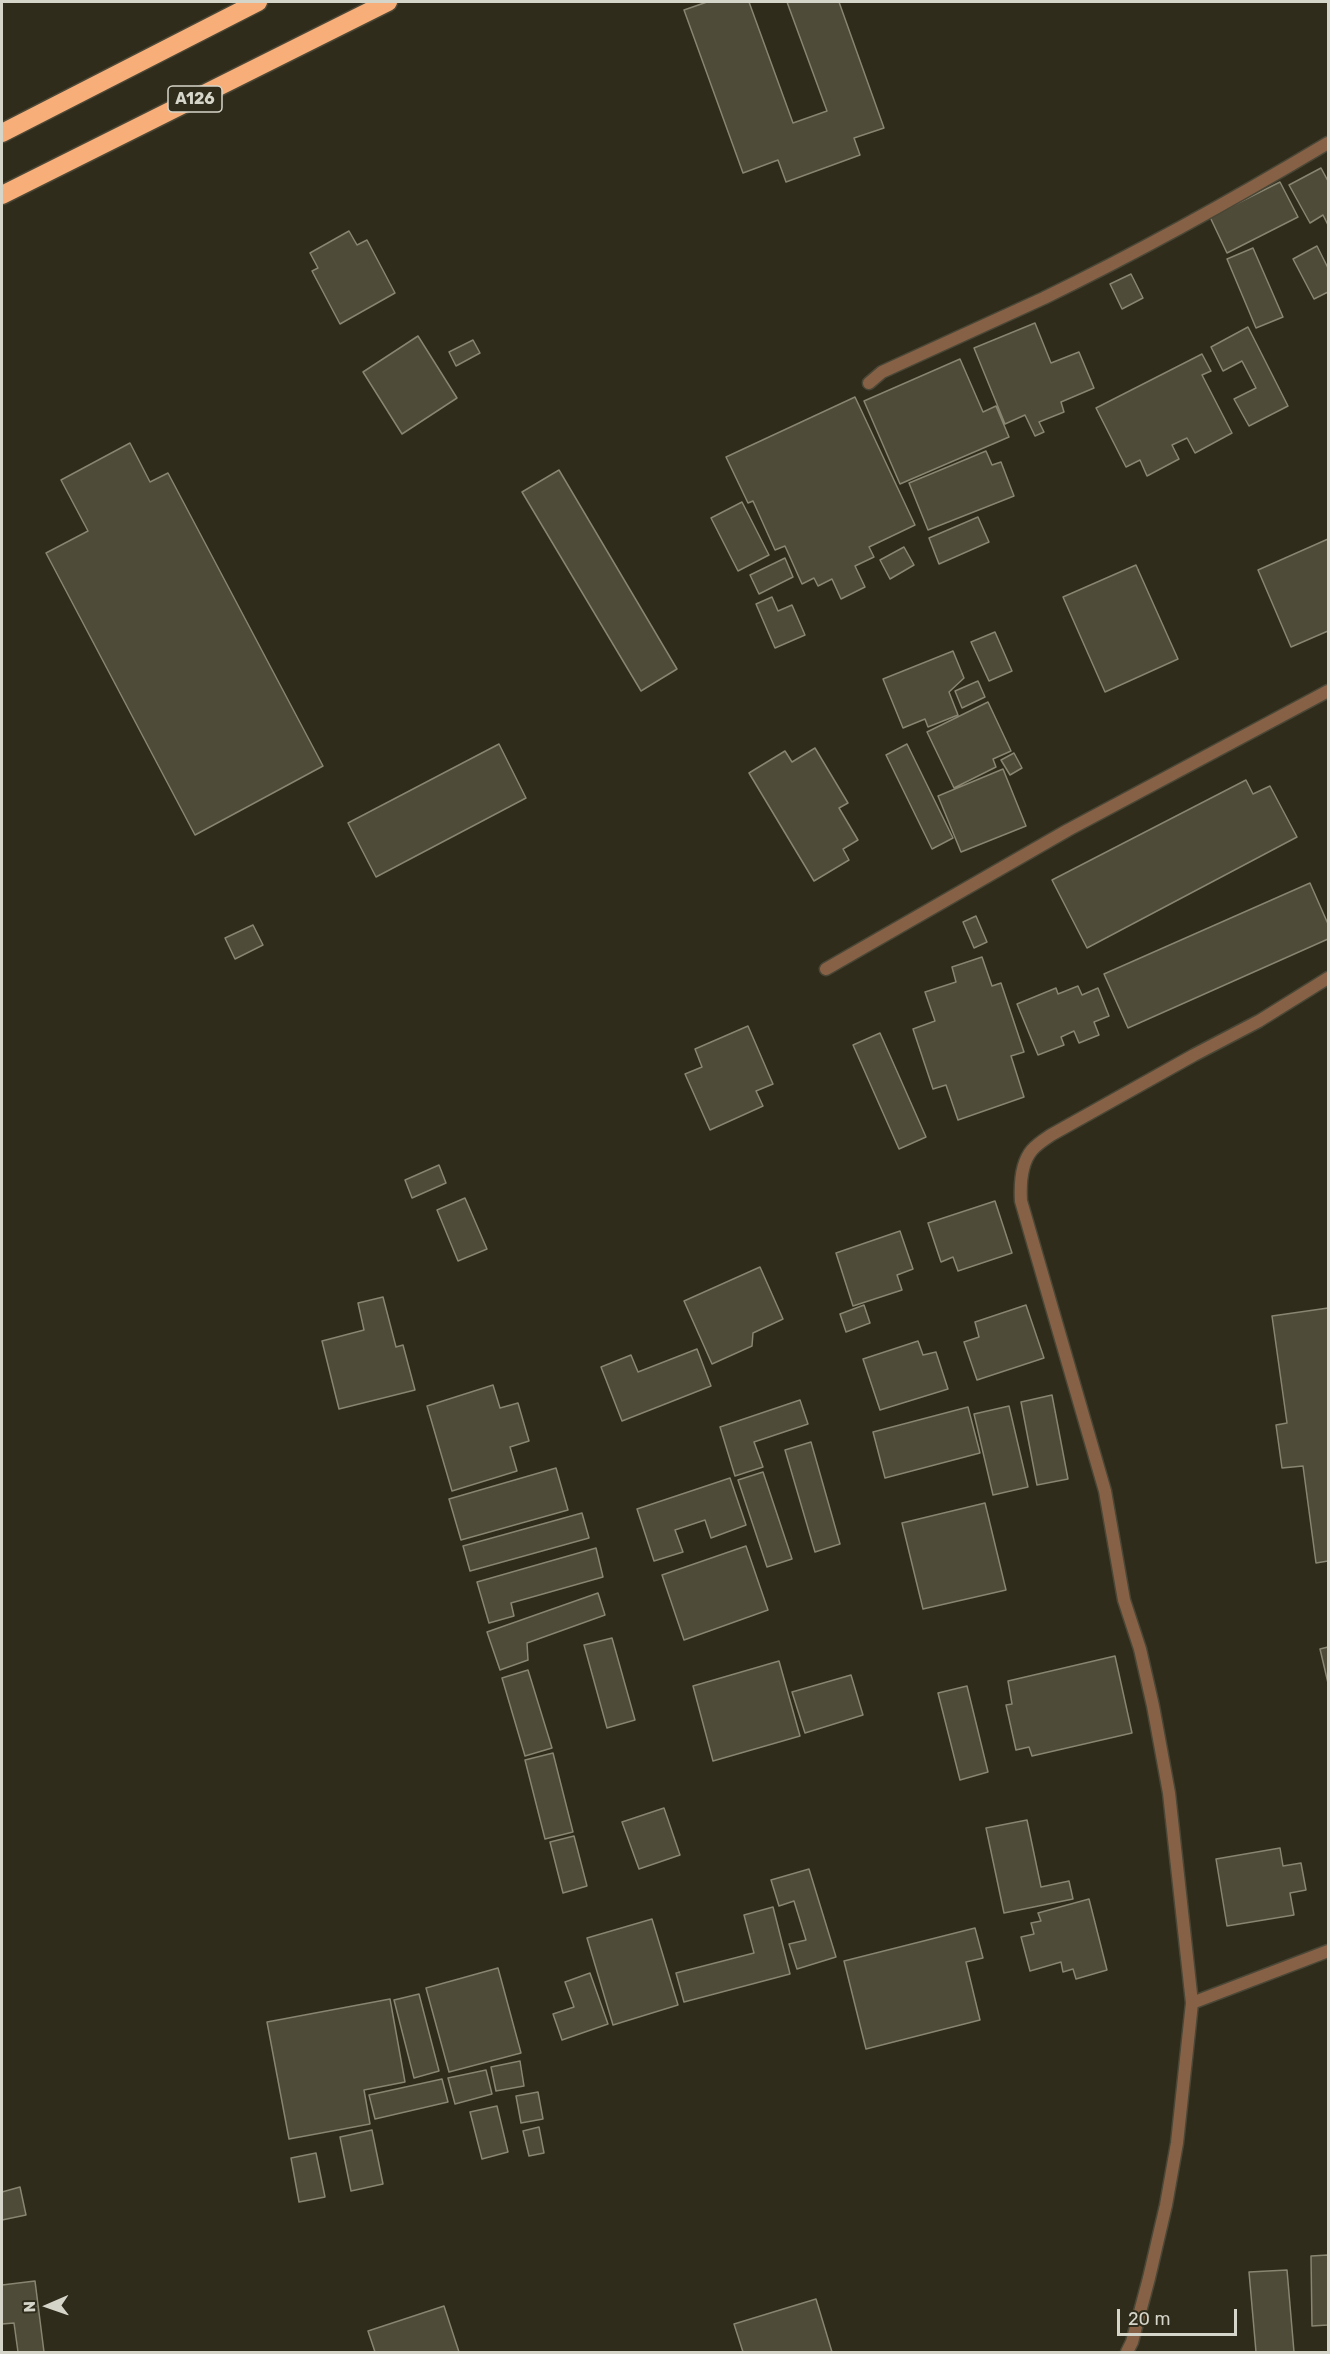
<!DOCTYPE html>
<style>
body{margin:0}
#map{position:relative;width:1330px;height:2354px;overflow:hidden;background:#2f2c1b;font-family:Rubik,sans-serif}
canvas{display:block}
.frame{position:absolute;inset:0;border:3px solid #d6d5ca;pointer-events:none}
.north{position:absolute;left:18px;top:2276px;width:60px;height:60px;-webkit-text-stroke:4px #2f2c1b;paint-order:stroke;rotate:268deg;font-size:16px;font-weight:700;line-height:24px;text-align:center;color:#d6d5ca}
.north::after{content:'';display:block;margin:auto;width:21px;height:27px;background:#d6d5ca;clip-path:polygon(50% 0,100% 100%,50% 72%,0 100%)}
.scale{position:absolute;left:1117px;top:2309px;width:120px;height:27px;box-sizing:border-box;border:3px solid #d6d5ca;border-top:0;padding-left:8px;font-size:18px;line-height:21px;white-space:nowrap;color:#d6d5ca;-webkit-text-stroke:4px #2f2c1b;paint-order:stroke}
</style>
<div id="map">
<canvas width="1330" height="2354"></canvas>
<div class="frame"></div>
<div class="north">N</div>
<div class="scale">20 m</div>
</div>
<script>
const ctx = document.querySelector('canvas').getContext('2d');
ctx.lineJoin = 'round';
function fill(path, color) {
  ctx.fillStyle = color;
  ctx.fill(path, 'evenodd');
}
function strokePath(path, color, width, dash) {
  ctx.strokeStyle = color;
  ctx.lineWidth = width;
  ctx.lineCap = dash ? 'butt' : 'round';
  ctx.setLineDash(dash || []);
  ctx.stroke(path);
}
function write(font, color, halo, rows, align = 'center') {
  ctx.font = font + ' Rubik,sans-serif';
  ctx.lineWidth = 4.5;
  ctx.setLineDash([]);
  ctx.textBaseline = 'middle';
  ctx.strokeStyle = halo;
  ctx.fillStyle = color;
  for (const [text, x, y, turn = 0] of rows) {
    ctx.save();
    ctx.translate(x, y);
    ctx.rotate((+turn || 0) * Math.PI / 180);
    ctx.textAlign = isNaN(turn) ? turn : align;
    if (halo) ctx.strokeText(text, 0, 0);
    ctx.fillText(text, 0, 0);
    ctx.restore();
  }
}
const building = new Path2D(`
 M707,2H749L793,123L827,111L787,2H839L884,128L854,138L860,155L786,182L778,160L743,173L684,10Z
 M1321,168L1328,181V225L1323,215L1310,223L1289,185Z
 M1280,182L1298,217L1227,253L1210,217Z
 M349,231L357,245L367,240L395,293L340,324L312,271L318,268L310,253Z
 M1317,246L1328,268V292L1314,299L1293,259Z
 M1253,248L1283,317L1256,328L1227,259Z
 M1131,274L1143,298L1122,309L1110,284Z
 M1035,323L1051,363L1079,352L1094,388L1061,402L1064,412L1039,422L1044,432L1035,436L1025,415L1005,424L974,348Z
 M1248,327L1288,406L1249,426L1234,399L1256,388L1242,361L1223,371L1211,347Z
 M418,336L457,398L402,434L363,372Z
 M473,340L480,353L456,366L449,352Z
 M1202,354L1211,371L1202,375L1232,433L1195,453L1187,438L1172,445L1179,459L1147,476L1140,460L1126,467L1096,408Z
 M960,359L983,412L996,406L1009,437L900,484L864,401Z
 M855,397L915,525L869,547L874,557L855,566L865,587L841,599L832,579L818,586L814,578L802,584L785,546L775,550L753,501L748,503L726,457Z
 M130,443L150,482L168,473L323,766L195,835L46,553L88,531L61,480Z
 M986,451L992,465L1001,462L1014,496L928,530L909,483Z
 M559,470L677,669L641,691L522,492Z
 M742,502L769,555L738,571L711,518Z
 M978,517L989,542L939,564L929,538Z
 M1328,539V631L1291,647L1258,570Z
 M904,547L914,565L890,579L880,560Z
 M785,558L793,577L759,594L750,575Z
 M1136,565L1178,659L1105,692L1063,597Z
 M772,597L778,611L792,605L805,635L775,648L756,604Z
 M995,632L1012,671L989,681L971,642Z
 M953,651L964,678L949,692L958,715L928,727L925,719L903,728L883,679Z
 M978,681L985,697L962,708L955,691Z
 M988,702L1011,751L993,759L996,767L954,788L927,732Z
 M499,744L526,798L376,877L348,823Z
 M907,744L953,838L932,849L886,755Z
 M815,748L848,803L839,808L858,840L843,849L849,860L814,881L749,773L785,751L792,762Z
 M1014,753L1022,768L1010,775L1001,760Z
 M1003,769L1026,826L961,852L938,796Z
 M1246,780L1253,794L1270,786L1297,837L1087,948L1052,880Z
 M1310,883L1328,924V939L1128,1028L1104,974Z
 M976,916L987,942L974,948L963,922Z
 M253,925L263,945L235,959L225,938Z
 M982,957L992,986L1001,983L1024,1052L1011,1056L1024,1097L958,1120L946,1085L933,1089L913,1029L935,1021L925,992L956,982L952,967Z
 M1078,986L1082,995L1098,988L1109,1016L1094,1022L1099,1035L1079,1043L1074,1031L1061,1037L1064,1045L1038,1055L1017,1004L1056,988L1058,994Z
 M748,1026L773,1084L756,1091L763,1106L710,1130L685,1074L702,1067L695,1049Z
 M880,1033L926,1137L899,1149L853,1045Z
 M439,1165L446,1183L412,1198L405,1180Z
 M465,1198L487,1249L458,1261L437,1210Z
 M995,1201L1012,1253L958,1271L953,1257L941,1262L928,1223Z
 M900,1231L913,1269L897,1275L902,1290L853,1306L836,1253Z
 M760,1267L783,1319L753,1333L752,1346L712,1364L684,1301Z
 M383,1297L396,1347L403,1345L415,1390L339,1409L322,1341L364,1330L358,1303Z
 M864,1305L870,1323L846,1332L840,1314Z
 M1026,1305L1044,1358L977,1380L964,1342L979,1337L975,1322Z
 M1328,1308V1561L1316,1563L1303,1466L1282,1468L1276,1425L1287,1423L1272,1316Z
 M918,1341L923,1355L936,1352L948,1389L880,1410L863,1359Z
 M697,1349L711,1386L622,1421L601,1367L631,1355L638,1372Z
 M493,1385L500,1408L518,1403L529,1441L510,1447L517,1471L452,1491L427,1406Z
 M1052,1395L1068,1479L1037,1485L1021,1402Z
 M800,1400L808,1424L754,1442L763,1467L735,1476L720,1427Z
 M1009,1406L1028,1487L993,1495L974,1414Z
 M968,1407L980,1453L885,1478L873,1432Z
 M811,1442L840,1544L815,1552L785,1450Z
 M556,1468L568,1510L461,1540L449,1499Z
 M763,1472L792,1559L767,1567L738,1480Z
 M730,1478L746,1525L711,1538L705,1520L675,1530L683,1552L654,1561L637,1509Z
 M985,1503L1006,1590L923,1609L902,1523Z
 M582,1513L589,1538L470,1571L463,1546Z
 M746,1546L768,1610L684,1640L662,1575Z
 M596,1548L603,1577L511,1603L514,1616L489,1623L477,1582Z
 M598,1593L605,1615L527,1643L528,1660L500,1670L487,1632Z
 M612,1638L635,1720L607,1728L584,1645Z
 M1328,1647V1683L1320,1649Z
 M1115,1656L1132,1733L1032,1756L1029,1747L1016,1750L1006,1705L1012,1704L1008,1681Z
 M779,1661L800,1736L713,1761L693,1686Z
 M528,1670L552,1748L525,1756L502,1678Z
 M851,1675L863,1715L805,1733L792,1692Z
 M967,1686L988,1772L960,1780L938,1693Z
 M553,1753L573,1832L545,1839L525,1760Z
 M664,1808L680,1855L639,1869L622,1822Z
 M1027,1820L1041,1887L1069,1881L1073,1899L1004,1913L986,1828Z
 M574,1836L587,1886L563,1893L550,1842Z
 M1280,1848L1283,1866L1301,1863L1306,1890L1290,1893L1294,1915L1227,1926L1216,1859Z
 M809,1869L836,1957L797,1969L789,1944L806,1940L794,1901L779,1906L771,1880Z
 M1089,1899L1107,1970L1076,1979L1073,1969L1063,1972L1061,1962L1030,1971L1021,1937L1034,1934L1031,1923L1041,1921L1038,1913Z
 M773,1907L790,1974L684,2002L676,1973L754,1953L744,1915Z
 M652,1919L678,2005L613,2025L587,1938Z
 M975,1928L983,1958L966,1962L980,2020L866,2049L844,1961Z
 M498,1968L521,2053L449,2072L426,1988Z
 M590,1973L608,2024L562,2040L553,2014L574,2007L565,1982Z
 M419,1994L439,2071L414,2078L394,2000Z
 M390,1999L405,2082L364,2090L370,2124L289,2139L267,2022Z
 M520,2061L524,2086L496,2091L491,2067Z
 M486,2070L492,2094L455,2104L448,2078Z
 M442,2079L448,2102L375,2119L369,2095Z
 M538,2092L543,2119L521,2123L516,2096Z
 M497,2106L508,2152L482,2159L470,2112Z
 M539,2127L544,2153L529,2156L523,2131Z
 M372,2130L383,2184L351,2191L340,2137Z
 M316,2153L325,2197L299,2202L291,2158Z
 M20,2187L26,2215L2,2220V2192Z
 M1328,2255V2325L1312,2326L1311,2256Z
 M1287,2270L1294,2352H1256L1249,2272Z
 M35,2281L44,2352H18L14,2323L2,2324V2285Z
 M816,2299L832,2352H743L734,2324Z
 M444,2306L459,2352H375L368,2331Z`);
fill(building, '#4f4b39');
strokePath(building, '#888571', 1.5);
const street = new Path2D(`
 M869,383L882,372C936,347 990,323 1044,298C1141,251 1236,198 1328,143
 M826,969L1068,830L1328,691
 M1192,2003L1328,1951
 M1127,2352L1132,2342L1149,2278L1166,2205L1177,2143L1192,2003L1169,1793L1153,1706L1140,1649L1124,1600L1105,1491L1021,1201C1020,1184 1021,1163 1032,1150C1037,1144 1045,1139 1051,1135L1194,1055L1259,1021L1328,978`);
const highway = new Path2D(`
 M2,133L258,2
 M2,195L388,2`);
strokePath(street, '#4a4737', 15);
strokePath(highway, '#4a4737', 21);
strokePath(street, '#866146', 12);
strokePath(highway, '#f7ae78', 18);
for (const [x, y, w] of [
 [195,99,54]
]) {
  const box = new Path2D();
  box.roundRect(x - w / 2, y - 13, w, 26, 4.5);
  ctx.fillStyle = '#2f2c1b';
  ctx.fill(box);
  strokePath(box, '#d6d5ca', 1.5);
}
write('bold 16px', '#d6d5ca', null, [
 ["A126",195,99]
]);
</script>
